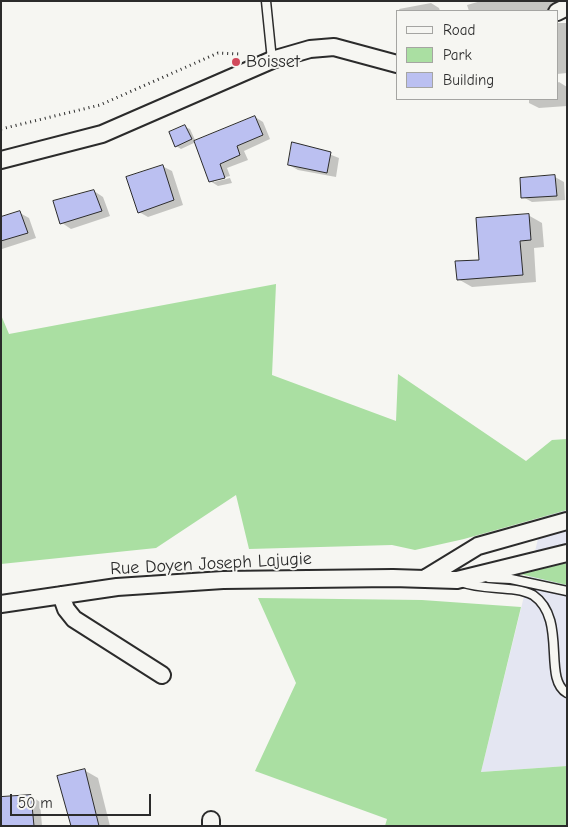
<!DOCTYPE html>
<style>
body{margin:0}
#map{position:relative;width:568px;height:827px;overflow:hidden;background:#f6f6f2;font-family:"Comic Neue",sans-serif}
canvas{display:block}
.frame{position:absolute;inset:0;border:2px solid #2b2b2b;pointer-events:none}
.legend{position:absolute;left:396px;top:10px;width:162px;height:90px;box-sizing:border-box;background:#f6f6f2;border:1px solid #a5a5a2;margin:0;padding:6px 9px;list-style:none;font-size:15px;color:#2b2b2b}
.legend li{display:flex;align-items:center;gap:10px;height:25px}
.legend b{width:25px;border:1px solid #a5a5a2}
.scale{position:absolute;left:10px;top:794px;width:141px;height:22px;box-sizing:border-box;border:2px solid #2b2b2b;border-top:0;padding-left:6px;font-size:15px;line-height:18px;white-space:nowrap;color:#2b2b2b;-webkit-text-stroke:4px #f6f6f2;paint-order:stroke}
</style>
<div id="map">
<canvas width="568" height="827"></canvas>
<div class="frame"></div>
<ul class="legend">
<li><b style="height:6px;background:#f6f6f2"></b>Road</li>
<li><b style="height:14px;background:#aadfa2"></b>Park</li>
<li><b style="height:14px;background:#bbc0f1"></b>Building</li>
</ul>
<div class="scale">50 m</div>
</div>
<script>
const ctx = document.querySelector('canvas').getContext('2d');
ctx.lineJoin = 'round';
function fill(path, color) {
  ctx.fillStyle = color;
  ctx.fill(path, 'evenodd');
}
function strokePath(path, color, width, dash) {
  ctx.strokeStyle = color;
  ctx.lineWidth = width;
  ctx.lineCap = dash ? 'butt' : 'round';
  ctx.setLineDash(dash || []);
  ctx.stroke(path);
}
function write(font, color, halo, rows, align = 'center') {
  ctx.font = font + ' "Comic Neue",sans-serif';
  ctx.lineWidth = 4;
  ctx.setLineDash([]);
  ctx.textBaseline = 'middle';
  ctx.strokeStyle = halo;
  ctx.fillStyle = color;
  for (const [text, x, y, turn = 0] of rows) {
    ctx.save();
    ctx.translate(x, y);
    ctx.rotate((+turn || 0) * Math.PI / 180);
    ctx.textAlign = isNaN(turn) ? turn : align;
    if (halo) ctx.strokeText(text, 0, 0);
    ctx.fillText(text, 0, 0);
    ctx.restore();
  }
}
fill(new Path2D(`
 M567,439V766L481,772L549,494Z`), '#e4e6f2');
fill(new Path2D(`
 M276,284L272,375L396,421L398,374L526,461L552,440L567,439V510L464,539L415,550L392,545L249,549L236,495L156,548L1,564V315L9,334Z
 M567,563V585L520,574Z
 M258,598L422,600L521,607L481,772L567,766V826H385L387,819L255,771L296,683Z`), '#aadfa2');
fill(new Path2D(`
 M337,1H355V2H338Z
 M481,1H560L563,7L557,12V23H567V73L557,74V11H469L467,5Z
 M431,3L439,8L440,11H400L399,9Z
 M559,82L567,87V106L539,108L529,103V99H557V83Z
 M255,117L263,122L270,139L244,151L248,160L227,168L230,176L214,180V182L230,178L232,183L218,186L210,181L196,142L181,149L176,146L185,127L190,129L196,142Z
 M293,144L311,147L339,158L336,177L298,170L289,165Z
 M162,166L172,171L183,205L148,217L139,212Z
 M555,177L564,182L565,200L532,202L523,197Z
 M94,191L103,197L110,216L71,229L62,223L54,201Z
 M20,213L29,218L36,238L2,249L1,218Z
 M528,215L542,223L544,247L534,248L536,282L472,287L458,279L481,261Z
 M84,770L98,778L110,826H72Z
 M31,796L40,802L42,826H1Z`), '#0003');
const building = new Path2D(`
 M255,116L263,135L237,146L240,155L220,164L225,178L209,182L194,141Z
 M185,125L192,139L175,147L169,132Z
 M292,142L331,152L327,173L288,165Z
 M163,165L174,200L138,213L126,177Z
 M555,175L557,196L521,198L520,178Z
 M94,190L102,211L60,224L53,201Z
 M20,211L28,233L1,241V217Z
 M529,214L531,240L520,241L523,275L457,280L455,261L479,260L476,218Z
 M85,769L99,826H71L57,776Z
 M31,795L34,826H1V797Z`);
fill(building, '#bbc0f1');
strokePath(building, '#2b2b2b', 1);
const lane = new Path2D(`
 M266,1L272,60
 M489,578L511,579L567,591
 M461,582C484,591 513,585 533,595C568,619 542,679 567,693`);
const street = new Path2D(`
 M557,12L567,7
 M1,160L102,134L272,60L310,49L334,47L397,64
 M424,579L478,546L567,521
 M61,595L66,609L74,619L162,675
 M1,604L117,587L223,580L393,578L457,580L567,553
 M211,820V826`);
strokePath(lane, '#2b2b2b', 11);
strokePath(street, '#2b2b2b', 20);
strokePath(new Path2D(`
 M1,129L100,105L218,53L240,54`), '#2b2b2b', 3, [1, 4]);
strokePath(lane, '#f6f6f2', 8);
strokePath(street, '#f6f6f2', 16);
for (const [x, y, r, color] of [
 [236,62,5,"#d1495b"]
]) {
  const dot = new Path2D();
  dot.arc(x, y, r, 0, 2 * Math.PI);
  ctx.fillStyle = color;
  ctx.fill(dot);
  strokePath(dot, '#f6f6f2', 2);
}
write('18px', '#2b2b2b', '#f6f6f2', [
 ["Boisset",246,62]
], 'left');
write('18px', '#2b2b2b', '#f6f6f2', [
 ["Rue Doyen Joseph Lajugie",211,564,-3]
]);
</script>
